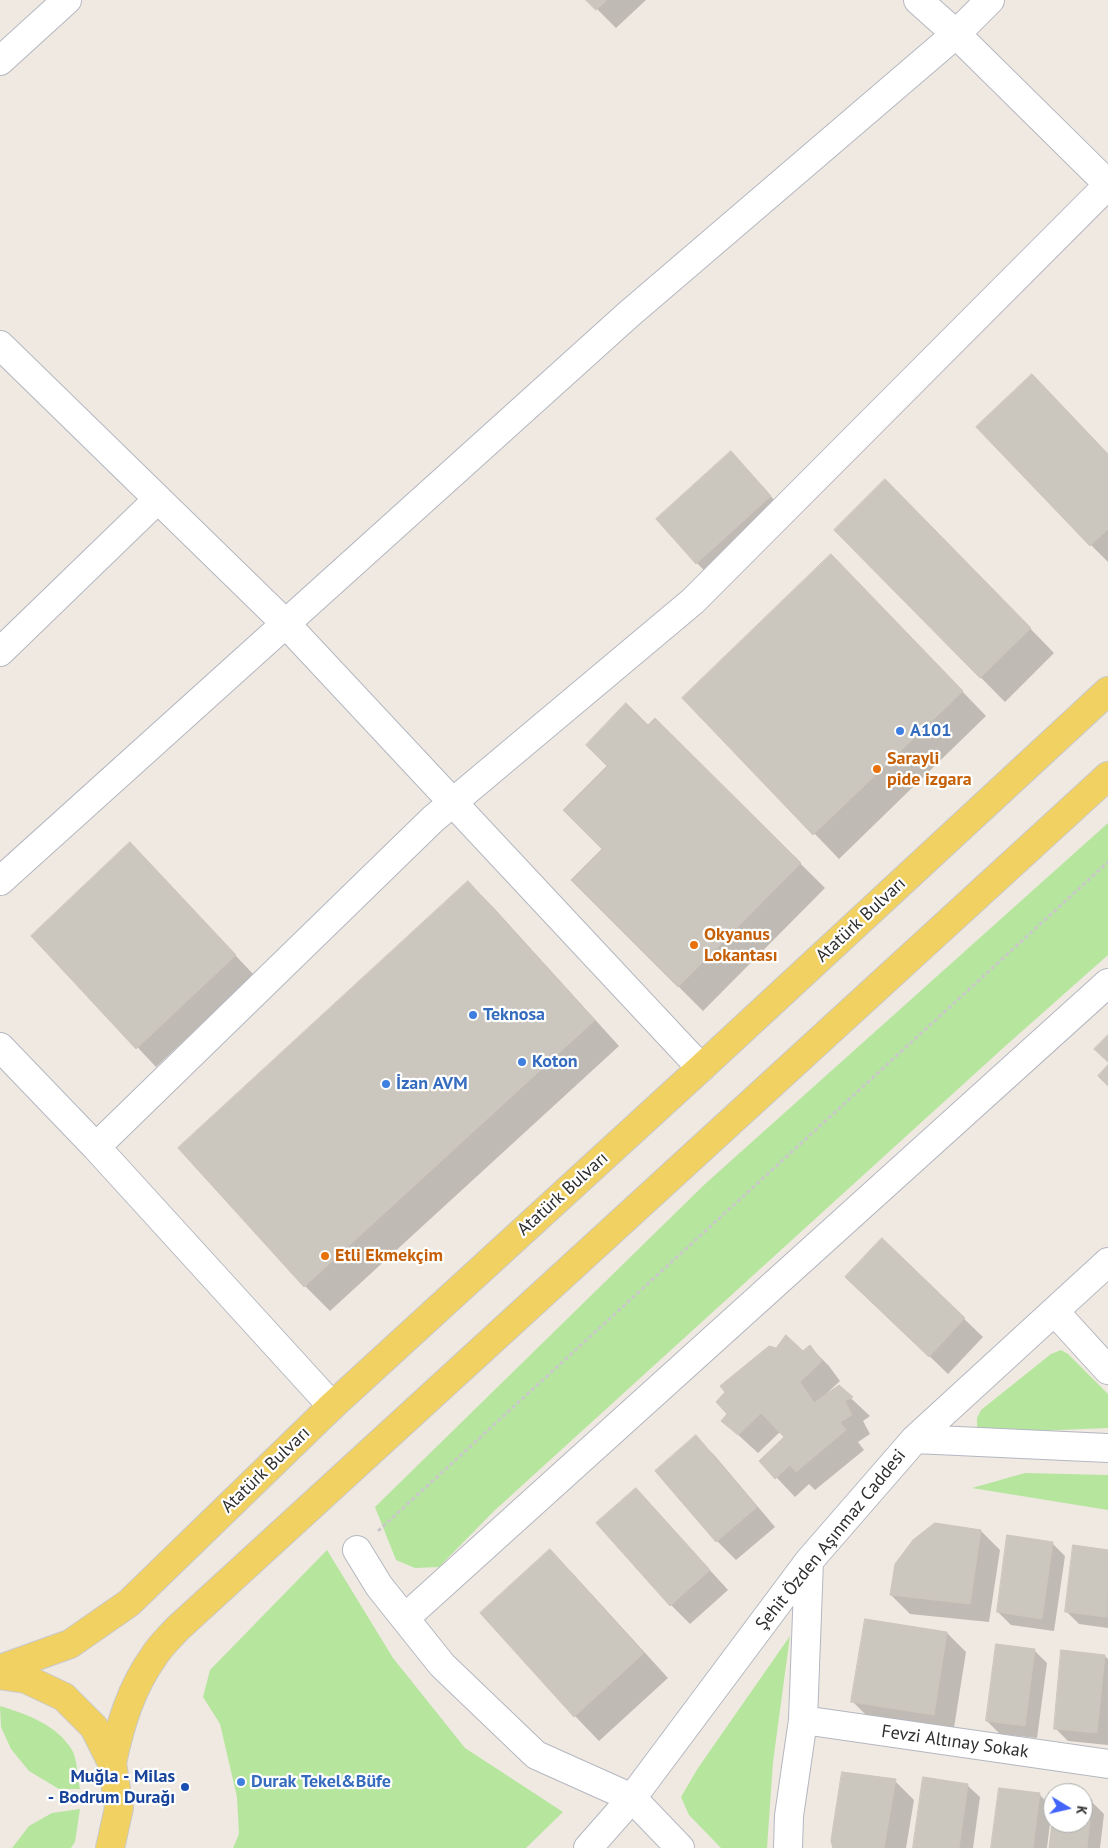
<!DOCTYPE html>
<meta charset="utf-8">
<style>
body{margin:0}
#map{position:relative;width:1108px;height:1848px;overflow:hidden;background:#efe9e1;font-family:"PT Sans",sans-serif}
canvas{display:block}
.north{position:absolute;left:1043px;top:1783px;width:50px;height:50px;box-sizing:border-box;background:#fff;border:1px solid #ababab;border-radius:50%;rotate:99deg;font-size:14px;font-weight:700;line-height:20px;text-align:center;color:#2e2e2e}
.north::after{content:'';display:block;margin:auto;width:18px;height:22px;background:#4264fb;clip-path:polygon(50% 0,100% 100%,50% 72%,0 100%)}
</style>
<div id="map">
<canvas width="1108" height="1848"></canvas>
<div class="north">K</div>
</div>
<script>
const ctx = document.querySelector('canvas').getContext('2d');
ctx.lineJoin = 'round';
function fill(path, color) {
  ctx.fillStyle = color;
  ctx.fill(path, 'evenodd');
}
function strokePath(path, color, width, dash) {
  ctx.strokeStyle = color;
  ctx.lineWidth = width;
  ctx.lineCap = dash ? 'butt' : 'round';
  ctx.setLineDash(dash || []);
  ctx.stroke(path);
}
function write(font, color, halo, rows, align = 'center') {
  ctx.font = font + ' "PT Sans",sans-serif';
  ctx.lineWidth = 4.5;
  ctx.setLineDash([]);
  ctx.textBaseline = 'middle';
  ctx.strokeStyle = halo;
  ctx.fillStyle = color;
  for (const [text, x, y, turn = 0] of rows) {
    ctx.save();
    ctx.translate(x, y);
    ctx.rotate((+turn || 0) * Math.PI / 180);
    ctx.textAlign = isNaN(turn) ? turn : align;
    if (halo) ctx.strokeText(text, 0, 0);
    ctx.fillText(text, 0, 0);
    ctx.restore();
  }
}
fill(new Path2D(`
 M1108,823V955L1002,1049L494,1511L439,1567L415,1568L396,1560L375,1507L705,1184Z
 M1061,1350L1068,1354L1108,1394V1428L987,1433L977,1427V1418L981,1410L1051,1354Z
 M1025,1473L1108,1475V1510L972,1488Z
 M327,1550L393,1658L465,1748L563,1812L526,1848H233L239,1834L237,1797L220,1724L203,1697L210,1670Z
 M790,1636L773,1762L767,1848H721L689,1815L681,1797L698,1768Z
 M0,1706C27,1714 57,1725 72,1750C77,1758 78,1779 80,1789H59L29,1771L11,1749L1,1727Z
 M80,1809L75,1842L71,1848H12L29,1826L52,1813Z`), '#b6e59e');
fill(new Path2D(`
 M588,0H646L616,28Z
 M731,453L789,516L715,582L697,563Z
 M1108,454V562L1091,545Z
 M910,505L1054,653L1005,702L835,530Z
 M855,580L986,716L839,859L684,698Z
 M655,719L825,888L703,1011L572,880L604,849L648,726Z
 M148,863L254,975L156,1067L33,936Z
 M468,882L493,907L619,1046L330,1311L305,1286L179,1148Z
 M882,1240L983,1337L948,1374L866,1295Z
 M810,1347L829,1366L840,1381L825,1395L826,1396L839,1387L870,1416L863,1421L870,1434L858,1442L864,1450L815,1490L809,1484L795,1497L761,1461L786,1437L781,1431L758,1453L723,1421Z
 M696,1437L715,1456L775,1527L736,1560L717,1541L657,1471Z
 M636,1489L728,1590L690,1624L671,1605Z
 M981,1531L1000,1550L989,1622L910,1614L891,1595Z
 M1052,1543L1065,1556L1054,1631L1011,1625L998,1612Z
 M1074,1547L1108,1551V1628L1079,1624L1067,1612Z
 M550,1551L575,1576L668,1678L599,1741L575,1716Z
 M866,1620L947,1633L966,1652L953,1734L872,1721L853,1702Z
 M1034,1650L1047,1663L1037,1738L1000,1734L987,1721Z
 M1105,1656L1108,1659V1745L1068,1741L1055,1728Z
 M895,1781L914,1800L906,1848H834Z
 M967,1785L980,1797L973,1848H914Z
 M1039,1794L1052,1807L1047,1848H992Z
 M1083,1801H1091L1104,1814L1100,1848H1051L1053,1823H1083Z`), '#0003');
const building = new Path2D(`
 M586,0H607L596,10Z
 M1032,374L1108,454V529L1090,546L976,427Z
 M731,451L771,496L696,564L656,519Z
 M885,479L1031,628L980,678L834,530Z
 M831,554L963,691L813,835L682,698Z
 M626,703L648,725L655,718L801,863L678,987L571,880L602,849L563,810L607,766L586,745Z
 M130,842L236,955L136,1049L31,936Z
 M468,881L595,1020L304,1287L178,1148Z
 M1108,1035V1062L1094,1049Z
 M1108,1065V1086L1098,1076Z
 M882,1238L965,1318L929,1357L845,1277Z
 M786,1335L803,1351L810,1345L822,1361L800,1382L814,1403L839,1385L853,1397L845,1401L852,1415L840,1422L846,1430L796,1472L790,1465L775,1479L759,1461L784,1437L761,1413L738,1435L721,1421L727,1414L716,1402L725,1392L720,1386L769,1346L776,1348Z
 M696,1435L757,1507L716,1542L655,1471Z
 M636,1488L710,1570L670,1606L596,1523Z
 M935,1523L981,1530L970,1604L890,1595L895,1564L913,1540Z
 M1007,1535L1053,1542L1042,1619L997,1612Z
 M1073,1545L1108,1550L1107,1617L1065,1612Z
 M550,1549L644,1653L574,1717L480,1613Z
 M865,1619L947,1632L934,1715L851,1702Z
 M996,1644L1035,1649L1025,1726L986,1721Z
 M1061,1650L1105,1655L1097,1733L1054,1729Z
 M842,1772L896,1779L884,1848H833L831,1841Z
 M923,1777L968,1784L959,1848H913Z
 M999,1788L1040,1793L1033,1848H991Z
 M1083,1799L1092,1800L1087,1848H1049L1053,1815V1823H1083Z`);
fill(building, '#cbc7bf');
strokePath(building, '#cbc5ba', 1);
const minor = new Path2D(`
 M918,0L956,34L1108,184
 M0,61L67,0
 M0,345L286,624L701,1068
 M0,652L158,499
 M0,881L629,314L956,34L990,0
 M0,1047L96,1147L332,1406
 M96,1147L433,819L693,601L1108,185
 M1055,1312L1108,1370
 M915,1439L1108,1448
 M357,1550L379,1586L442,1665L536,1755L632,1798L680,1848
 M405,1618L1108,983
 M803,1720L1108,1764
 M588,1848L632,1798L809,1561L915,1439L1108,1262
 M788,1848L789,1816L803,1720L809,1561`);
const major = new Path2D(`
 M0,1669L70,1644L129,1603L332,1406L701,1068L1108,691
 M0,1675L26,1679L64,1697L94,1727L112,1763L119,1808L110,1848
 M112,1763C120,1725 131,1688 154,1656C160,1646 169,1638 177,1629L1108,776`);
strokePath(minor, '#b4b7c1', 30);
strokePath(major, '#c9c9c9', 30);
strokePath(new Path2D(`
 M378,1531L1108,862`), '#c9c9c9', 3, [4, 2.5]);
strokePath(minor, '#fff', 28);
strokePath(major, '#f2d163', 28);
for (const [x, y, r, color] of [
 [900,731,5,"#3f7fe0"],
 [877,769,5,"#e8710a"],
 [694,945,5,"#e8710a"],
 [473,1015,5,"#3f7fe0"],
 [522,1062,5,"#3f7fe0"],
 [386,1084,5,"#3f7fe0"],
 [325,1256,5,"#e8710a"],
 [241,1782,5,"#3f7fe0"],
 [185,1787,5,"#1a4fb4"]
]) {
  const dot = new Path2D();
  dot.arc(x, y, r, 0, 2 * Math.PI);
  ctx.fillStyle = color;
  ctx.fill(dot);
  strokePath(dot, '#fff', 2);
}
write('bold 18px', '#366cbe', '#fff', [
 ["A101",910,731],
 ["Teknosa",483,1015],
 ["Koton",532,1062],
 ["İzan AVM",396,1084],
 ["Durak Tekel&Büfe",251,1782]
], 'left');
write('bold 18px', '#c56008', '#fff', [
 ["Sarayli",887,759],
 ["pide izgara",887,780],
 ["Okyanus",704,935],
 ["Lokantası",704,956],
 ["Etli Ekmekçim",335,1256]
], 'left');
write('18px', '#2e2e2e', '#fff', [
 ["Atatürk Bulvarı",861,920,-43],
 ["Atatürk Bulvarı",563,1194,-42],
 ["Atatürk Bulvarı",266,1470,-44],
 ["Şehit Özden Aşınmaz Caddesi",831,1540,-51],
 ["Fevzi Altınay Sokak",955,1742,8]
]);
write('bold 18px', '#164399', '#fff', [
 ["Muğla - Milas",175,1777],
 ["- Bodrum Durağı",175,1798]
], 'right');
</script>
